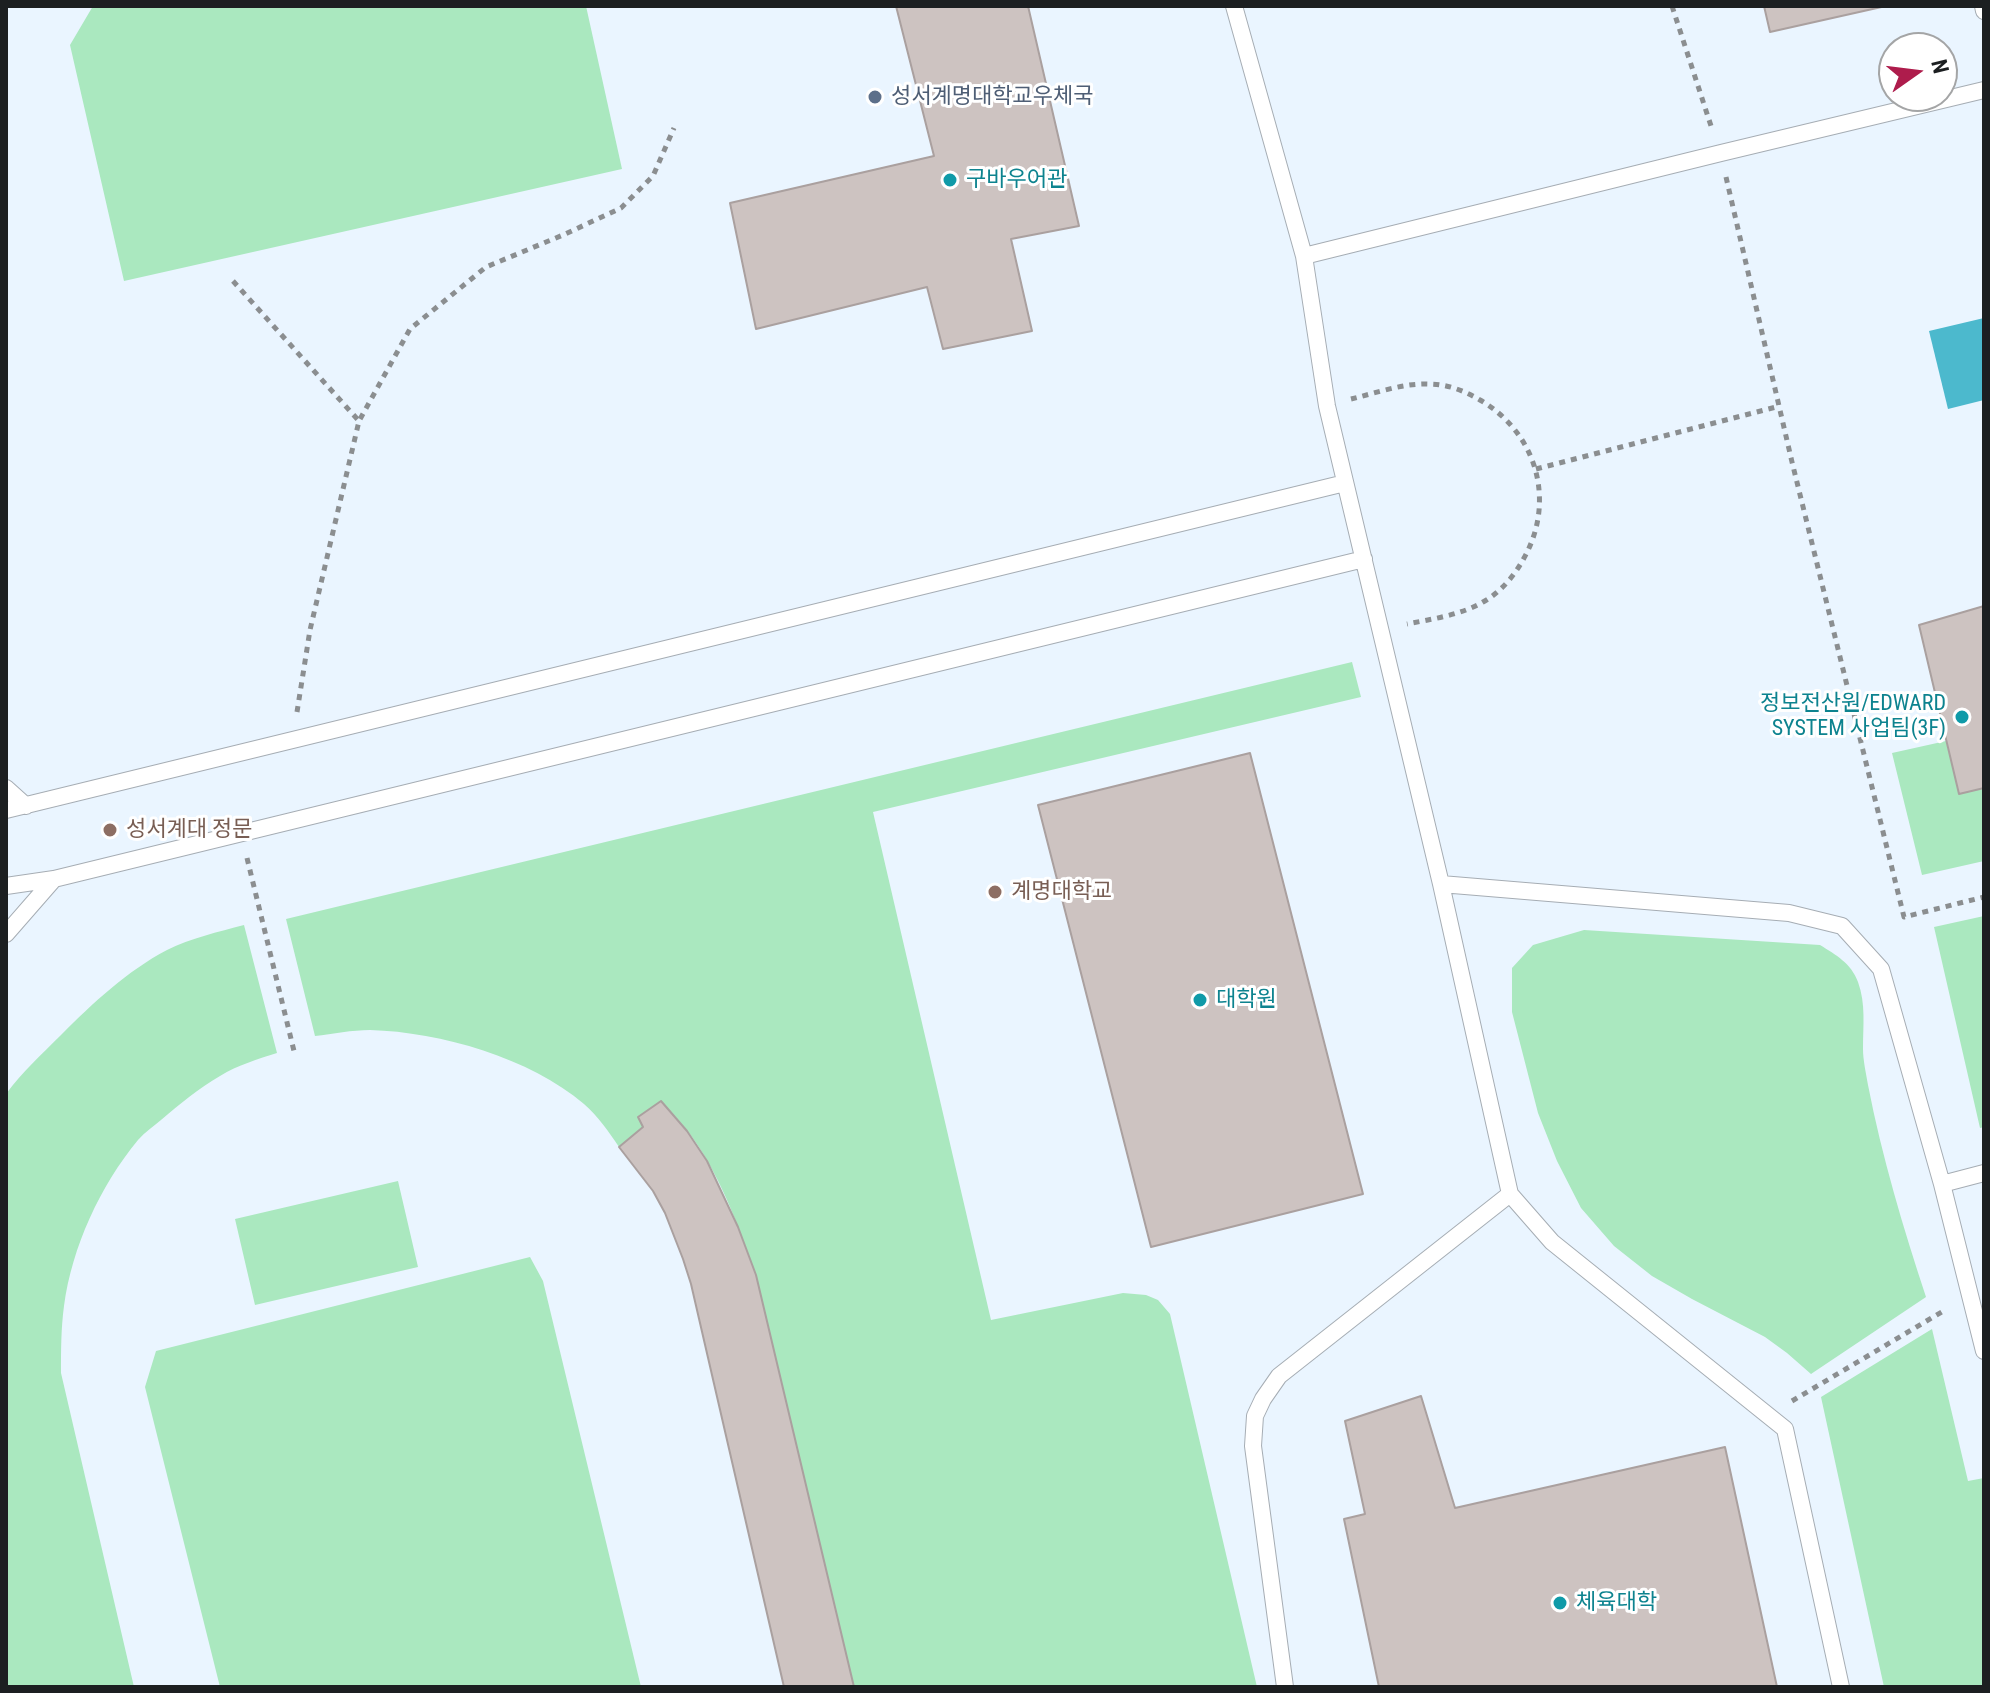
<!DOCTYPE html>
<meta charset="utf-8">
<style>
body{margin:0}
#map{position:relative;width:1990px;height:1693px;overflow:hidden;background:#f8fbfe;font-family:"Roboto Condensed",sans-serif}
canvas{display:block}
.frame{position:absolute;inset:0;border:8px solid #1c1f21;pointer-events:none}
.north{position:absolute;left:1878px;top:32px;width:80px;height:80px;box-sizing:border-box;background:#fff;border:2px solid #a4a5a6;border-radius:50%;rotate:76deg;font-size:22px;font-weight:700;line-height:32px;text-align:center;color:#1c1f21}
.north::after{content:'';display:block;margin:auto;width:28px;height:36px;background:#ae1c4c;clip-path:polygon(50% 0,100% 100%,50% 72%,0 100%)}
</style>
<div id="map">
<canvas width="1990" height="1693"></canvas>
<div class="frame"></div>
<div class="north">N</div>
</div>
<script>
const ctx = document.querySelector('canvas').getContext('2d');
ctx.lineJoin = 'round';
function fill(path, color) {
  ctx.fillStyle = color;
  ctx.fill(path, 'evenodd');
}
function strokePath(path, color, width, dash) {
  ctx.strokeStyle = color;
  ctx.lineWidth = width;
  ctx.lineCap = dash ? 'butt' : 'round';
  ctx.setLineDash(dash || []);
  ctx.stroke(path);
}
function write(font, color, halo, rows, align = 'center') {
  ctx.font = font + ' "Roboto Condensed","Noto Sans KR",sans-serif';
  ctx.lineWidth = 6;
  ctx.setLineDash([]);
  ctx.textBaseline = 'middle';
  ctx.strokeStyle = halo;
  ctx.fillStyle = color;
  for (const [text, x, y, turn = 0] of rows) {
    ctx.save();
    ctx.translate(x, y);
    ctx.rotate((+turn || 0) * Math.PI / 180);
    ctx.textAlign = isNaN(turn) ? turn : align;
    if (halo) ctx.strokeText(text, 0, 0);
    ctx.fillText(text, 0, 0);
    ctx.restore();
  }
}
fill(new Path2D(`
 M6,6H1984V1687H6ZM1894,48H1942V96H1894Z`), '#eaf5ff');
fill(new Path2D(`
 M93,6H586L622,169L124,281L70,45Z
 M1352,662L1361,697L873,812L991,1320L1123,1293L1146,1295L1158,1300L1170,1314L1257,1687H854L756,1275C738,1225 719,1171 686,1129C678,1119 669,1110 661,1101L638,1117L643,1127L619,1147C609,1132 598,1116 584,1104C530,1058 441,1032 370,1030C352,1030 333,1034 315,1036L286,919Z
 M1946,741L1959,793L1984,788V861L1922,875L1892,753Z
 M1984,916V1127L1980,1128L1934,927Z
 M244,925L277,1053C258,1059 238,1065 220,1076C199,1088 180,1104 161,1120C154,1126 145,1132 138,1140C100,1186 72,1247 64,1306C61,1328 61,1351 61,1373L134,1687H6V1094C22,1072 42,1054 61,1035C93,1003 127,971 167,950C191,938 218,932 244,925Z
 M1584,930L1820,945C1836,955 1851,963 1858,982C1866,1004 1863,1026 1863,1049C1863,1060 1866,1073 1868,1085C1882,1157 1903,1227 1926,1297L1811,1374L1787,1353L1765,1337L1692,1299L1652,1276L1614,1246L1581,1208L1557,1161L1538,1113L1512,1012V968L1533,945Z
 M398,1181L418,1267L255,1305L235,1219Z
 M530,1257L543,1281L641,1687H220L145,1387L156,1351Z
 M1932,1329L1968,1481L1984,1478V1687H1884L1821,1397Z`), '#aae8bf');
fill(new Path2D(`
 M1984,318V400L1948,409L1929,331Z`), '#4cb9cd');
const building = new Path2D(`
 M896,6H1028L1079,226L1011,239L1032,331L943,349L927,287L756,329L730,203L934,156Z
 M1764,6H1886L1770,32Z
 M1984,606V788L1959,794L1919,625Z
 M1250,753L1363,1194L1151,1247L1038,805Z
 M661,1101L687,1131L707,1161L738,1227L756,1275L854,1687H784L691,1284L683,1259L665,1213L653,1191L619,1147L643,1127L638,1117Z
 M1421,1396L1455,1508L1725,1447L1777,1687H1379L1344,1519L1365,1514L1345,1421Z`);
fill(building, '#cdc3c1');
strokePath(building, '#aaa09f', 2);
const service = new Path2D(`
 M1234,6L1304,256L1327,406L1441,884L1510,1194L1552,1242L1785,1429L1841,1687
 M1983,6L1984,11
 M1304,256L1721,153L1984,90
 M6,788L26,806
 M6,810L1345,483
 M1441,884L1789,913L1842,926L1881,969L1942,1184L1984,1351
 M6,886L54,879
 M6,934L54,879L1364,559
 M1942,1184L1984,1173
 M1285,1687L1253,1446L1255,1416L1263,1399L1279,1376L1510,1194`);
strokePath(service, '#a6adb4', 18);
strokePath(new Path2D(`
 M1672,6L1712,129
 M1726,177L1792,462L1904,917L1984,897
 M233,281L359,421
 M1351,399C1376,393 1403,383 1429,384C1447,384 1465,391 1480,400C1537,433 1556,501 1524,558C1515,575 1501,592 1483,602C1461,615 1432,619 1407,624
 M1536,469L1780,406
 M297,712L310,630L359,421L410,329L486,267L563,235L621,208L653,176L674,128
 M247,858L294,1051
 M1792,1401L1945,1310`), '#8b8e90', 5, [6, 6]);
strokePath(service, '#fff', 16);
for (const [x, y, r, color] of [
 [875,97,8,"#5c6f8a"],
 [950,180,8,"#0f9aa8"],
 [1962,717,8,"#0f9aa8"],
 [110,830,8,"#8d6e63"],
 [995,892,8,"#8d6e63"],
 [1200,1000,8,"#0f9aa8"],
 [1560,1603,8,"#0f9aa8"]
]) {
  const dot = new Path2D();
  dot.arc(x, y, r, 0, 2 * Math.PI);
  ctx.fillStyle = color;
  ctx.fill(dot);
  strokePath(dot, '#fff', 3);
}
write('22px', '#4e5e75', '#fff', [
 ["성서계명대학교우체국",891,97]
], 'left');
write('22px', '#0d838f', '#fff', [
 ["구바우어관",966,180],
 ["정보전산원/EDWARD",1946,704,"right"],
 ["SYSTEM 사업팀(3F)",1946,729,"right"],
 ["대학원",1216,1000],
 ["체육대학",1576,1603]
], 'left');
write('22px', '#785e54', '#fff', [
 ["성서계대 정문",126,830],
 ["계명대학교",1011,892]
], 'left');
</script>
